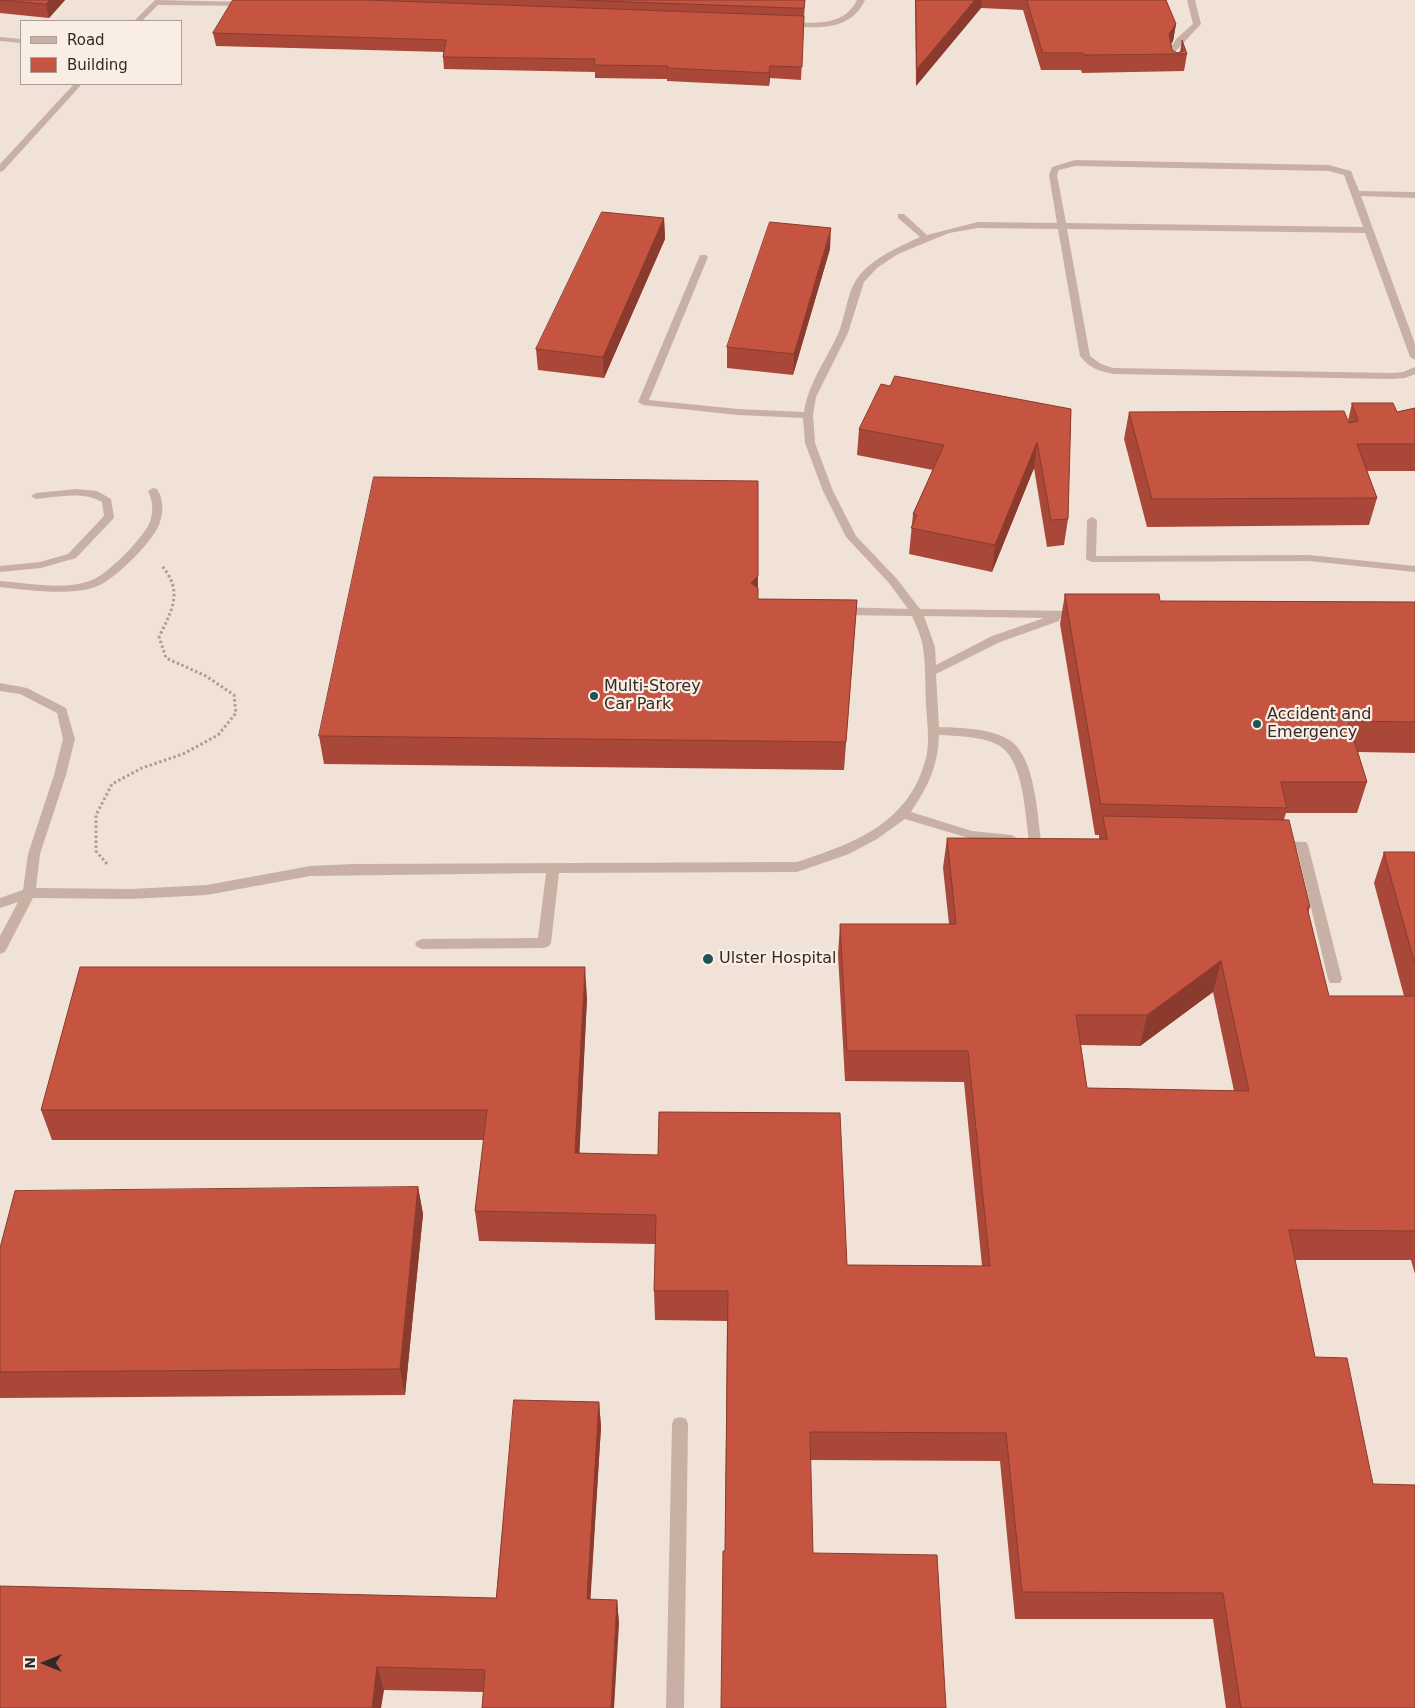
<!DOCTYPE html>
<style>
body{margin:0}
#map{position:relative;width:1415px;height:1708px;overflow:hidden;background:#f1e2d8;font-family:"DejaVu Sans",sans-serif}
canvas{display:block}
.legend{position:absolute;left:20px;top:20px;width:162px;height:65px;box-sizing:border-box;background:#f9ede4;border:1px solid #aa9f98;margin:0;padding:6px 9px;list-style:none;font-size:15px;color:#342926}
.legend li{display:flex;align-items:center;gap:10px;height:25px}
.legend b{width:25px;border:1px solid #aa9f98}
.north{position:absolute;left:20px;top:1638px;width:50px;height:50px;-webkit-text-stroke:4px #f9ede4;paint-order:stroke;rotate:270deg;font-size:14px;font-weight:700;line-height:20px;text-align:center;color:#342926}
.north::after{content:'';display:block;margin:auto;width:18px;height:22px;background:#342926;clip-path:polygon(50% 0,100% 100%,50% 72%,0 100%)}
</style>
<div id="map">
<canvas width="1415" height="1708"></canvas>
<ul class="legend">
<li><b style="height:6px;background:#c8b1a4"></b>Road</li>
<li><b style="height:14px;background:#c55441"></b>Building</li>
</ul>
<div class="north">N</div>
</div>
<script>
const ctx = document.querySelector('canvas').getContext('2d');
ctx.lineJoin = 'round';
function strokePath(path, color, width, dash) {
  ctx.strokeStyle = color;
  ctx.lineWidth = width;
  ctx.lineCap = dash ? 'butt' : 'round';
  ctx.setLineDash(dash || []);
  ctx.stroke(path);
}
function fill(path, color) {
  ctx.fillStyle = color;
  ctx.fill(path, 'evenodd');
}
function write(font, color, halo, rows, align = 'center') {
  ctx.font = font + ' "DejaVu Sans",sans-serif';
  ctx.lineWidth = 4.5;
  ctx.setLineDash([]);
  ctx.textBaseline = 'middle';
  ctx.strokeStyle = halo;
  ctx.fillStyle = color;
  for (const [text, x, y, turn = 0] of rows) {
    ctx.save();
    ctx.translate(x, y);
    ctx.rotate((+turn || 0) * Math.PI / 180);
    ctx.textAlign = isNaN(turn) ? turn : align;
    if (halo) ctx.strokeText(text, 0, 0);
    ctx.fillText(text, 0, 0);
    ctx.restore();
  }
}
strokePath(new Path2D(`
 M107,864L96,851V815L112,784L142,768L183,754L218,735L236,713L234,695L206,676L166,658L159,637C172,610 184,591 161,565`), '#b49b8e', 3, [2.5, 2.5]);
fill(new Path2D(`
 M1075,160L1329,165L1351,171L1359,191L1415,192V198L1361,196L1415,344V360L1410,357L1365,233L1067,229L1090,356L1101,364L1113,368L1392,373L1403,372L1415,367V374L1405,378L1392,379L1113,374C1099,371 1089,368 1080,356L1058,229L978,228L949,233L898,254L877,268L864,282L848,333L816,397L813,415L815,443L833,491L856,536L897,579L920,609L1078,611L1084,615L1078,619L1060,618L1059,621L1000,642L936,674L939,727C961,728 992,728 1011,741C1035,759 1037,812 1041,840L1039,843L1035,844L1029,840C1025,814 1024,756 996,744C979,736 957,736 939,735C938,767 928,786 911,812L972,831L1012,835L1018,839L1016,842L1012,843L972,839L905,819L877,839L849,854L797,872L559,873L551,943L549,946L544,948L422,949L417,947L415,944L417,941L422,939L538,938L546,873L310,876L207,895L131,899L33,898L5,952L0,954V936L18,902L0,908V898L23,890L28,854L54,775L63,739L57,713L20,694L0,691V683L27,688L66,708L75,739L66,775L40,854L36,888L131,889L207,885L310,866L352,864L797,862C854,843 909,824 926,758C930,742 927,722 926,705C925,686 926,667 923,648C922,637 916,626 912,616L840,615L834,611L840,607L908,609L889,583L846,537L823,491L805,443L803,418L738,415L643,405L638,402L700,255H706L708,257L649,400L738,409L804,412C808,384 826,360 838,334C845,318 847,294 856,280C871,258 897,248 920,237L898,218V214H904L927,235L978,222L1057,223L1049,175L1052,167ZM1075,166L1329,171L1344,175L1363,227L1066,223L1057,175L1059,170ZM924,616L1044,618L992,636L936,665L935,647Z
 M153,488L157,489C163,499 164,510 160,522C155,540 117,577 100,585C75,597 27,590 0,587V581C29,583 64,591 92,580C108,574 141,540 149,524C154,513 153,501 148,491Z
 M76,489L97,491L111,499L114,517L113,519L76,558L41,568L0,572V566L40,562L68,554L104,516L102,502C82,491 59,497 36,499L31,496L36,493Z
 M1092,517L1097,520L1096,556L1309,555L1415,566V572L1309,561L1091,562L1086,559L1087,520Z
 M1279,841L1306,842L1308,845L1342,979L1340,983H1330L1328,979L1297,849L1275,848L1273,845L1275,842Z
 M680,1417L686,1419L688,1424L684,1708H666L672,1424L674,1419Z`), '#c8b1a4');
fill(new Path2D(`
 M155,0L247,2L251,4L247,6L158,5L142,21H134Z
 M857,0H865C850,32 817,28 787,26L783,24L787,22C813,23 844,27 857,0Z
 M1187,0H1195L1201,24L1176,51L1179,66L1175,68L1171,66L1168,51L1177,38L1193,24Z
 M0,37L21,39V43L0,41Z
 M74,84H82L3,171L0,172V164Z`), '#c8b1a4');
fill(new Path2D(`
 M0,0H65L49,18L0,13Z
 M233,0H805L801,80L770,78L769,86L667,81V79L595,78V72L444,69L443,57L444,52L216,46L213,33Z
 M915,0H1166L1176,24L1173,41L1171,44L1172,50L1177,53L1180,52L1182,40L1187,54L1184,71L1082,73L1081,70H1041L1023,10L981,8L916,86Z
 M664,218L665,239L604,378L538,370L536,349Z
 M830,249L793,375L727,368V347Z
 M890,386L1071,409L1068,519L1064,545L1047,547L1034,468L992,572L909,554L913,514L933,470L857,455L859,429Z
 M1352,403L1397,412L1415,408V471H1367L1377,498L1369,525L1147,527L1124,439L1129,412L1348,421Z
 M758,588V599L857,600L844,770L324,764L319,736Z
 M1065,594L1160,601L1415,602V753L1358,752L1367,782L1357,813H1286L1284,819L1310,907L1308,913L1329,996H1404L1374,883L1384,852H1415V1274L1411,1260H1295L1315,1357L1415,1708H1226L1213,1619H1015L1000,1461L811,1460L725,1551L727,1321L655,1320L654,1291L656,1244L479,1241L475,1211L484,1140H52L41,1110L587,998L579,1153L847,1265L982,1266L964,1082L845,1081L838,954L840,924H949L943,868L947,838L1099,839V835H1095L1060,624ZM1213,992L1234,1091L1087,1088L1081,1045L1140,1046Z
 M418,1187L423,1214L405,1395L0,1398V1248Z
 M599,1402L601,1427L590,1599L617,1600L619,1624L483,1692L384,1690L0,1708L496,1598Z`), '#a94838');
fill(new Path2D(`
 M50,0H65L49,18L46,4Z
 M975,0H982L981,8L916,86L917,69Z
 M1176,24L1173,41L1166,51L1169,34Z
 M770,66V78L769,86V73Z
 M664,218L665,239L604,378L603,357Z
 M831,228L830,249L793,375L794,354Z
 M1037,442L1034,468L992,572L995,545Z
 M758,576V604L751,583Z
 M1221,961L1213,992L1140,1046L1147,1015Z
 M585,967L587,998L578,1183L575,1153Z
 M418,1187L423,1214L405,1395L400,1369Z
 M599,1402L601,1427L589,1623L587,1599Z
 M617,1600L619,1624L614,1708H611Z
 M377,1667L384,1690L381,1708H372Z`), '#8a3b2e');
const building = new Path2D(`
 M1,0H50L46,4Z
 M233,0H368L804,16L802,67L770,66L769,73L667,68L668,66L594,65L595,59L443,57L446,40L213,33Z
 M576,0H805L804,8Z
 M916,0H975L917,69Z
 M1027,0H1166L1176,24L1169,34L1172,50L1177,53L1183,51L1182,40L1187,54L1084,55L1083,53H1043Z
 M602,212L664,218L603,357L536,349Z
 M770,222L831,228L794,354L727,347Z
 M895,376L1071,409L1068,519L1051,520L1037,442L995,545L911,528L917,515L913,514L944,445L859,429L881,384L890,386Z
 M1352,403H1393L1397,412L1415,408V444H1357L1377,498L1152,499L1129,412L1344,411L1349,423L1358,421Z
 M374,477L758,481V576L751,583L758,588V599L857,600L846,742L319,736Z
 M1065,594H1159L1160,601L1415,602V722L1348,721L1367,782H1281L1287,808L1101,804Z
 M1103,816L1289,820L1310,907H1307L1329,996H1415V1231L1289,1230L1315,1357L1347,1358L1373,1484L1415,1485V1708H1241L1223,1593L1022,1592L1006,1433L810,1432L813,1553L937,1555L946,1708H721L723,1551H725L728,1291H654L656,1215L475,1211L487,1110H41L80,967H585L575,1153L658,1155L659,1112L840,1113L847,1265L990,1266L968,1051H847L840,924H956L947,838L1107,839ZM1221,961L1249,1091L1087,1088L1076,1015H1147Z
 M1384,852H1415V964Z
 M418,1187L400,1369L0,1372V1248L15,1191Z
 M514,1400L599,1402L587,1599L617,1600L611,1708H482L485,1670L377,1667L372,1708H0V1586L496,1598Z`);
fill(building, '#c55441');
strokePath(building, '#8a3b2e', 1);
for (const [x, y, r, color] of [
 [594,696,5,"#1c5453"],
 [1257,724,5,"#1c5453"],
 [708,959,6,"#1c5453"]
]) {
  const dot = new Path2D();
  dot.arc(x, y, r, 0, 2 * Math.PI);
  ctx.fillStyle = color;
  ctx.fill(dot);
  strokePath(dot, '#f9ede4', 2);
}
write('16px', '#342926', '#f9ede4', [
 ["Multi-Storey",604,687],
 ["Car Park",604,705],
 ["Accident and",1267,715],
 ["Emergency",1267,733],
 ["Ulster Hospital",719,959]
], 'left');
</script>
